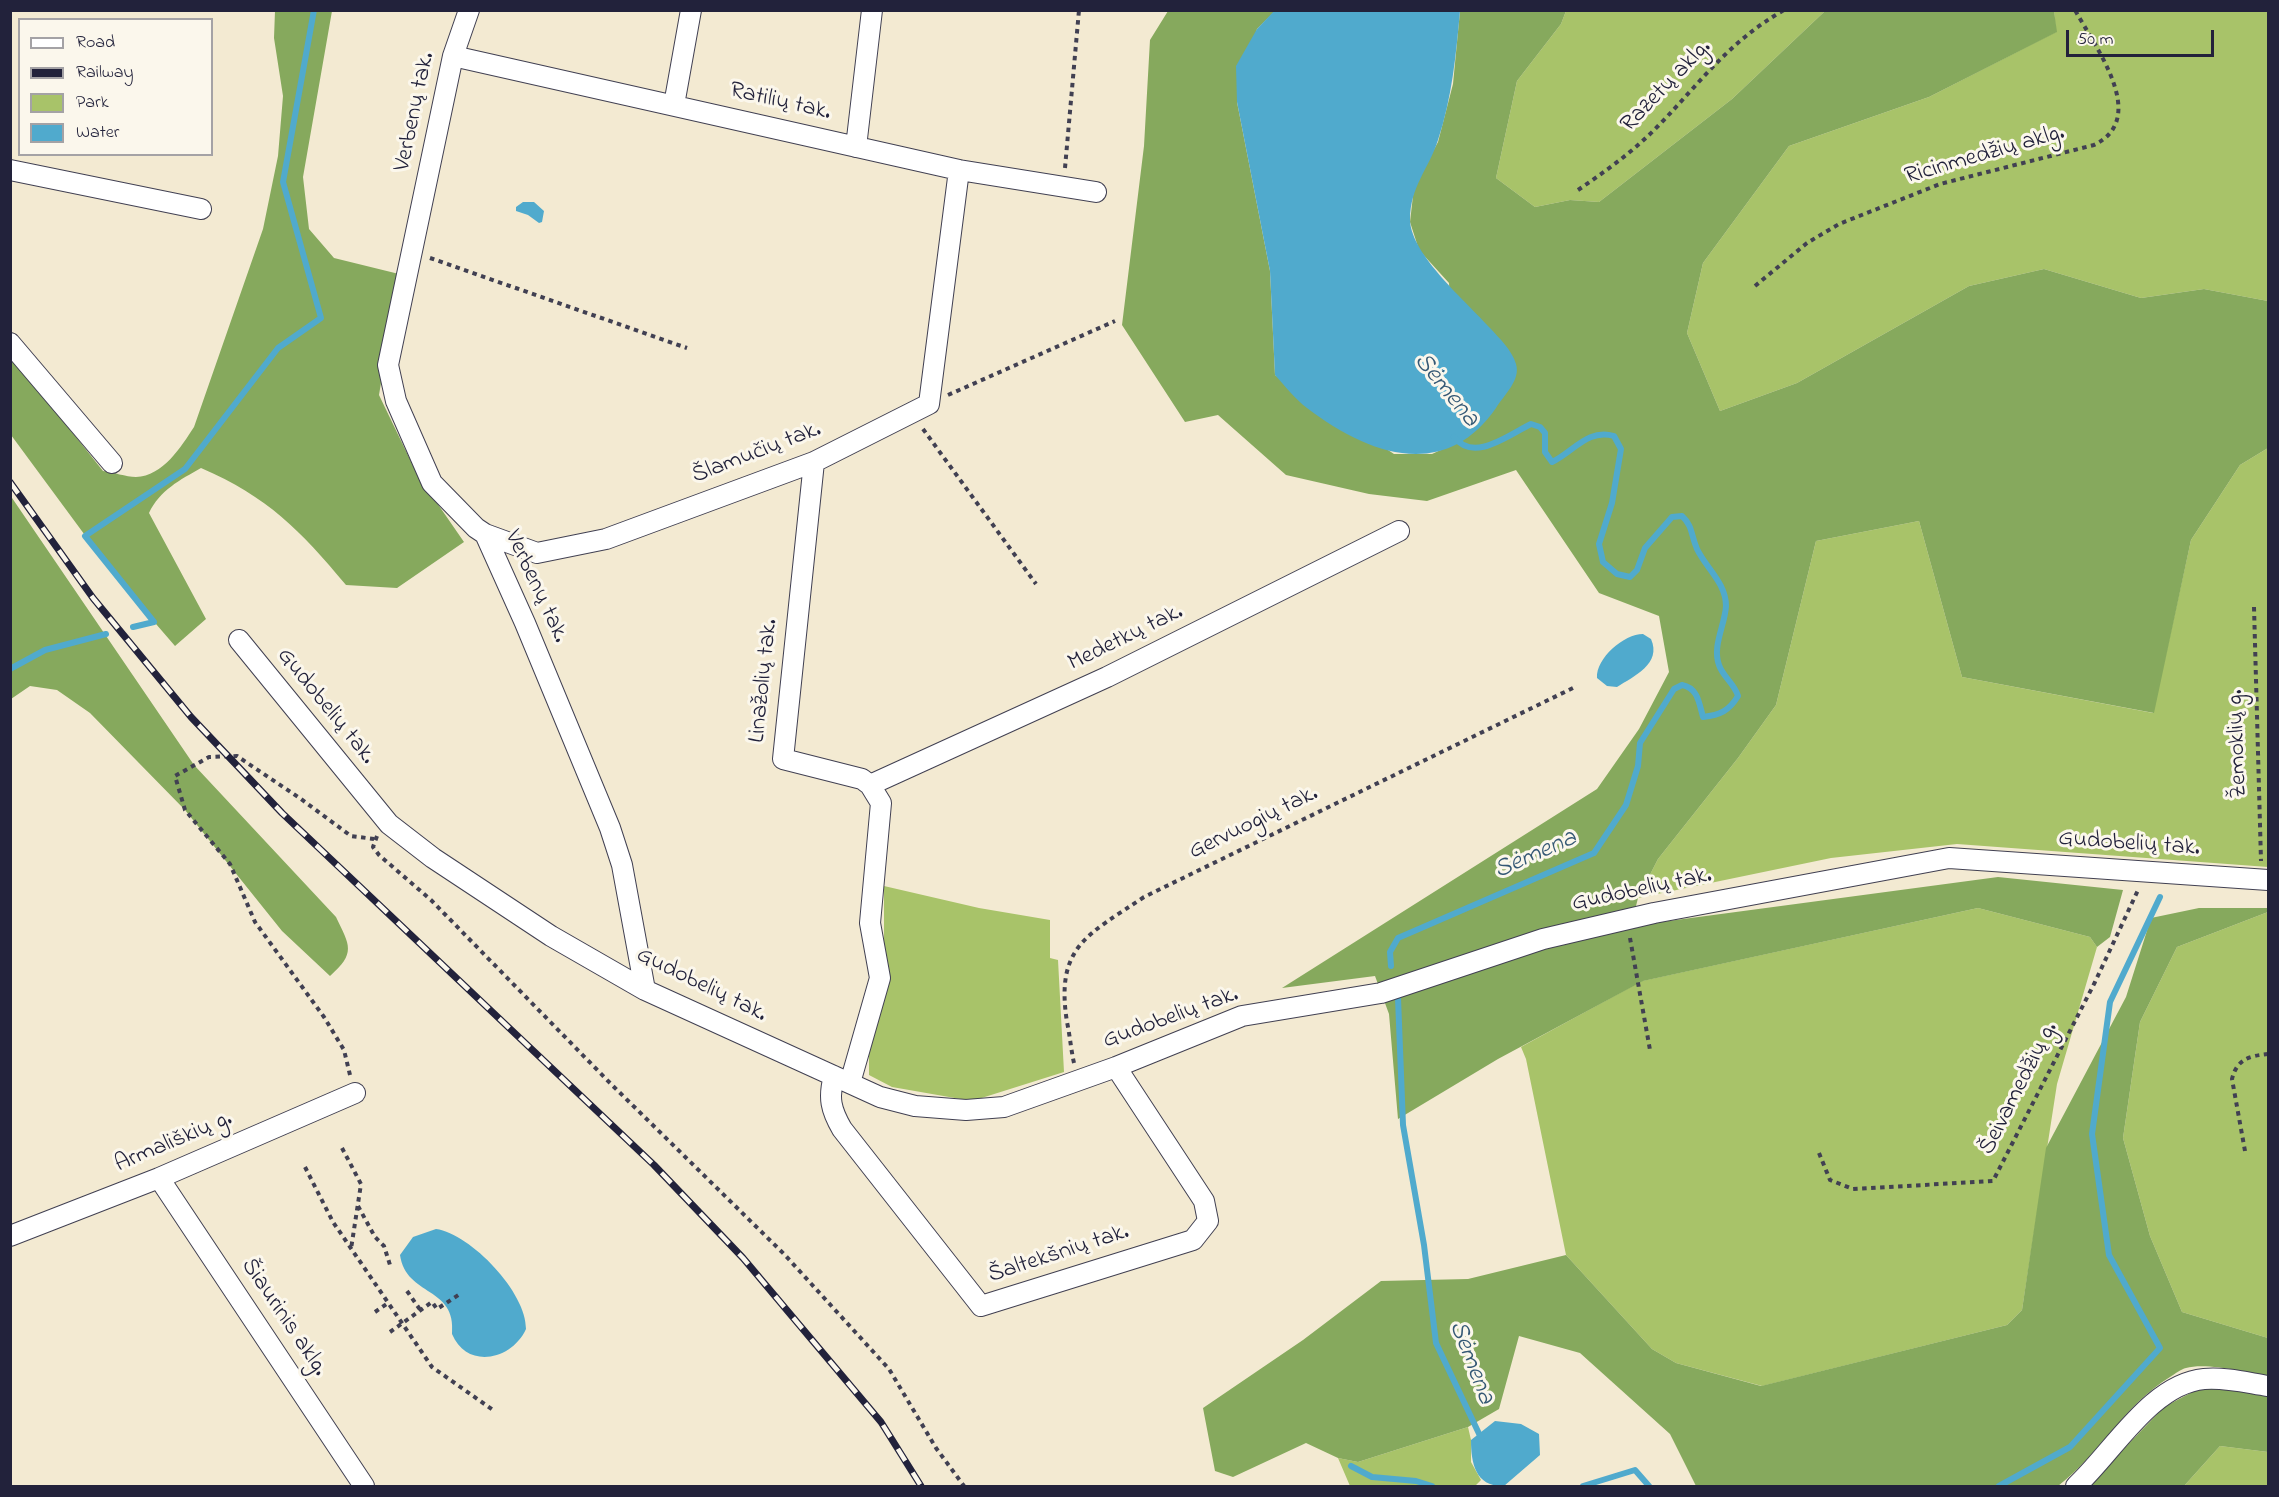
<!DOCTYPE html>
<meta charset="utf-8">
<style>
body{margin:0}
#map{position:relative;width:2279px;height:1497px;overflow:hidden;background:#f3ead2;font-family:"Indie Flower",sans-serif}
canvas{display:block}
.frame{position:absolute;inset:0;border:12px solid #22223b;pointer-events:none}
.legend{position:absolute;left:18px;top:18px;width:195px;height:138px;box-sizing:border-box;background:#fbf7ec;border:2px solid #a4a2a5;margin:0;padding:8px 10px;list-style:none;font-size:18px;color:#22223b}
.legend li{display:flex;align-items:center;gap:12px;height:30px}
.legend b{width:30px;border:2px solid #a4a2a5}
.scale{position:absolute;left:2066px;top:30px;width:148px;height:27px;box-sizing:border-box;border:3px solid #22223b;border-top:0;padding-left:8px;font-size:18px;line-height:21px;white-space:nowrap;color:#22223b;-webkit-text-stroke:4px #fbf7ec;paint-order:stroke}
</style>
<div id="map">
<canvas width="2279" height="1497"></canvas>
<div class="frame"></div>
<ul class="legend">
<li><b style="height:8px;background:#fff"></b>Road</li>
<li><b style="height:8px;background:#22223b"></b>Railway</li>
<li><b style="height:16px;background:#a8c369"></b>Park</li>
<li><b style="height:16px;background:#50aacd"></b>Water</li>
</ul>
<div class="scale">50 m</div>
</div>
<script>
const ctx = document.querySelector('canvas').getContext('2d');
ctx.lineJoin = 'round';
function fill(path, color) {
  ctx.fillStyle = color;
  ctx.fill(path, 'evenodd');
}
function strokePath(path, color, width, dash) {
  ctx.strokeStyle = color;
  ctx.lineWidth = width;
  ctx.lineCap = dash ? 'butt' : 'round';
  ctx.setLineDash(dash || []);
  ctx.stroke(path);
}
function write(font, color, halo, rows, align = 'center') {
  ctx.font = font + ' "Indie Flower",sans-serif';
  ctx.lineWidth = 6;
  ctx.setLineDash([]);
  ctx.textBaseline = 'middle';
  ctx.strokeStyle = halo;
  ctx.fillStyle = color;
  for (const [text, x, y, turn = 0] of rows) {
    ctx.save();
    ctx.translate(x, y);
    ctx.rotate((+turn || 0) * Math.PI / 180);
    ctx.textAlign = isNaN(turn) ? turn : align;
    if (halo) ctx.strokeText(text, 0, 0);
    ctx.fillText(text, 0, 0);
    ctx.restore();
  }
}
fill(new Path2D(`
 M1566,11H1825L1732,99L1599,202L1570,200L1535,207L1496,178L1517,81L1561,24Z
 M2054,11H2268V301L2204,289L2141,298L2044,269L1969,286L1797,383L1720,411L1687,333L1703,263L1789,146L1929,97L2056,32Z
 M2268,448V867L1957,844L1831,858L1638,898L1658,859L1738,758L1776,705L1816,541L1919,521L1962,677L2153,713L2191,540L2240,465Z
 M884,886L979,908L1050,920V958L1058,960L1064,1072L972,1101L892,1087L869,1075V1051L884,998Z
 M1978,908L2090,937L2097,947L2057,1084L2022,1310L2007,1325L1762,1386L1676,1363L1652,1349L1566,1255L1526,1059L1521,1047L1642,981Z
 M2268,912V1338L2182,1312L2150,1236L2123,1138L2140,1022L2177,947Z
 M1468,1427L1471,1440V1462L1481,1480L1475,1486H1350L1338,1458L1358,1462Z
 M2220,1446L2268,1452V1486H2184Z`), '#a8c369');
fill(new Path2D(`
 M275,11H332L303,177L309,229L334,258L399,274L379,395L417,474L464,542L397,588L346,585C300,530 268,497 201,468C180,480 160,490 149,513L206,619L175,646L118,580L11,435L10,354L103,471C113,472 126,477 136,477C163,476 181,447 194,427L263,229L278,156L283,96L274,38Z
 M1168,11H1275L1257,29L1237,102L1270,271L1275,375L1394,454H1432L1458,442L1449,283L1419,250L1410,222L1414,187L1438,142L1453,84L1460,11H1566L1561,24L1517,81L1496,178L1535,207L1570,200L1599,202L1732,99L1825,11H2054L2057,32L1929,97L1789,146L1703,263L1687,333L1720,411L1797,383L1969,286L2044,269L2141,298L2204,289L2268,301V448L2240,465L2191,540L2154,713L1962,677L1919,521L1816,541L1776,705L1738,758L1658,859L1638,898L1631,926L1998,877L2123,890L2110,937L2097,947L2090,937L1978,908L1643,981L1498,1059L1398,1119L1389,1014L1375,976L1282,988L1597,789L1639,729L1669,672L1659,616L1599,593L1516,470L1427,501L1369,494L1286,475L1218,415L1185,422L1122,325L1144,146L1150,40Z
 M10,495L194,765L336,917C350,946 356,953 330,976L282,931L185,810L90,713L57,690L30,686L11,699Z
 M2199,908H2268V912L2177,947L2140,1022L2123,1138L2150,1236L2182,1312L2268,1338V1376C2248,1372 2205,1362 2186,1368C2181,1369 2175,1374 2170,1377C2124,1405 2100,1454 2058,1486H1696L1670,1434L1580,1353L1519,1336L1499,1409L1468,1427L1358,1462L1338,1458L1306,1443L1233,1477L1215,1471L1203,1408L1303,1340L1381,1281L1468,1279L1566,1255L1652,1349L1676,1363L1761,1386L2007,1325L2022,1310L2046,1148L2126,997L2151,918Z
 M2229,1387L2268,1394V1452L2220,1446L2184,1486H2088L2164,1407L2198,1389Z`), '#86a95d');
fill(new Path2D(`
 M1275,10L1460,11C1456,55 1452,98 1438,140C1429,169 1410,186 1410,220C1411,255 1467,302 1490,328C1499,338 1512,350 1516,364C1521,380 1504,395 1496,408C1444,483 1367,454 1307,408C1295,399 1285,386 1275,375L1270,271L1237,102L1236,66L1257,29Z
 M523,202H534L544,211L542,222L539,223L528,215L516,211V207Z
 M1643,634L1651,639C1662,664 1634,676 1617,687L1607,686L1597,678C1596,658 1624,634 1643,634Z
 M436,1229C471,1234 527,1293 526,1329C512,1360 467,1370 452,1334C457,1286 406,1297 400,1255L413,1237Z
 M1495,1421L1521,1424L1539,1434L1540,1455L1504,1486C1476,1487 1471,1464 1471,1440Z`), '#50aacd');
strokePath(new Path2D(`
 M133,627L154,622L85,536L185,469L278,348L321,318L283,182L314,10
 M10,669L45,650L106,634
 M1391,966L1390,952L1398,938L1594,853L1626,805L1638,766L1640,743L1674,689L1682,685C1698,688 1699,703 1703,717C1720,715 1729,711 1738,696C1734,683 1723,677 1719,665C1712,646 1725,625 1726,606C1726,583 1706,568 1697,549C1691,536 1693,526 1682,516L1672,517L1645,548L1637,570L1630,577L1617,574L1603,562L1599,544L1612,503L1621,449L1614,436C1588,428 1573,452 1552,462L1545,452V433L1540,427L1531,424C1508,435 1474,463 1454,437
 M1398,998L1403,1125L1424,1245L1436,1343L1482,1440
 M1351,1466L1372,1477L1416,1481L1432,1486
 M1583,1486L1635,1470L1649,1486
 M1999,1486L2070,1447L2160,1348L2109,1255L2092,1134L2110,1002L2160,897`), '#50aacd', 6);
const street = new Path2D(`
 M469,10L453,56L388,365L396,401L432,483L476,528L485,534L525,623L610,828L622,865L645,990
 M453,56L959,170L1096,192
 M674,105L691,10
 M856,147L872,10
 M10,170L201,209
 M10,343L112,463
 M814,462L783,759L862,779L870,785L881,803L870,923L880,978L850,1083
 M485,534L537,553L606,539L814,462L929,404L959,170
 M239,640L389,824L433,858L551,936L645,990L880,1097L915,1106L966,1110L1004,1107L1116,1067L1242,1016L1381,993L1543,939L1654,913L1949,858L2268,880
 M870,785L1107,677L1399,531
 M834,1076C828,1098 831,1110 842,1129L981,1306L1193,1240L1208,1221L1204,1201L1116,1067
 M159,1178L364,1486
 M10,1236L159,1178L355,1093
 M2076,1486C2113,1452 2151,1384 2204,1379C2226,1377 2248,1383 2268,1386`);
strokePath(street, '#414052', 22);
strokePath(new Path2D(`
 M1065,168L1079,10
 M1578,190C1606,171 1634,151 1658,126C1702,81 1727,43 1784,10
 M430,258L687,348
 M1755,286L1807,243L1839,224L1940,184L2094,145C2150,118 2095,47 2075,10
 M948,395L1115,321
 M923,429L1036,584
 M2254,607L2261,861
 M377,836L373,847L379,855L431,900L612,1085L784,1254L889,1369L936,1448L964,1486
 M1630,938L1650,1050
 M1074,1063C1071,1050 1070,1036 1067,1022C1055,946 1088,935 1144,897L1577,686
 M350,1075L344,1050L324,1017L255,922L230,864L185,810L175,776L209,757L237,756L301,799L351,836L374,839
 M342,1148L361,1184L351,1249
 M2245,1151L2232,1079C2237,1059 2249,1056 2268,1054
 M1819,1153L1830,1180L1853,1189L1993,1181L2095,982L2139,888
 M305,1167L333,1222L432,1367L493,1410
 M358,1206L375,1237L384,1246L390,1265
 M407,1291L421,1311
 M375,1312L388,1303
 M390,1332L432,1302L437,1309L460,1294`), '#414052', 4, [4.5, 4.5]);
strokePath(street, '#fff', 20);
const rail = new Path2D(`
 M10,482L93,598L191,717L282,813L654,1165L743,1258L881,1422L921,1486`);
strokePath(rail, '#22223b', 7);
strokePath(rail, '#fbf7ec', 4.5, [14]);
write('24px', '#22223b', '#fbf7ec', [
 ["Razetų aklg.",1667,87,-46],
 ["Ratilių tak.",780,103,13],
 ["Verbenų tak.",416,112,-78],
 ["Ricinmedžių aklg.",1985,156,-16],
 ["Šlamučių tak.",757,454,-21],
 ["Verbenų tak.",535,587,65],
 ["Medetkų tak.",1126,639,-26],
 ["Linažolių tak.",765,681,-84],
 ["Gudobelių tak.",325,707,51],
 ["Žemoklių g.",2239,744,-92],
 ["Gervuogių tak.",1254,824,-26],
 ["Gudobelių tak.",2129,845,4],
 ["Gudobelių tak.",1642,891,-12],
 ["Gudobelių tak.",701,986,26],
 ["Gudobelių tak.",1171,1019,-20],
 ["Šeivamedžių g.",2020,1089,-63],
 ["Armališkių g.",174,1143,-23],
 ["Šaltekšnių tak.",1059,1255,-18],
 ["Šiaurinis aklg.",283,1318,56]
]);
write('italic 26px', '#345875', '#fbf7ec', [
 ["Sėmena",1445,391,51],
 ["Sėmena",1536,856,-24],
 ["Sėmena",1470,1363,69]
]);
</script>
